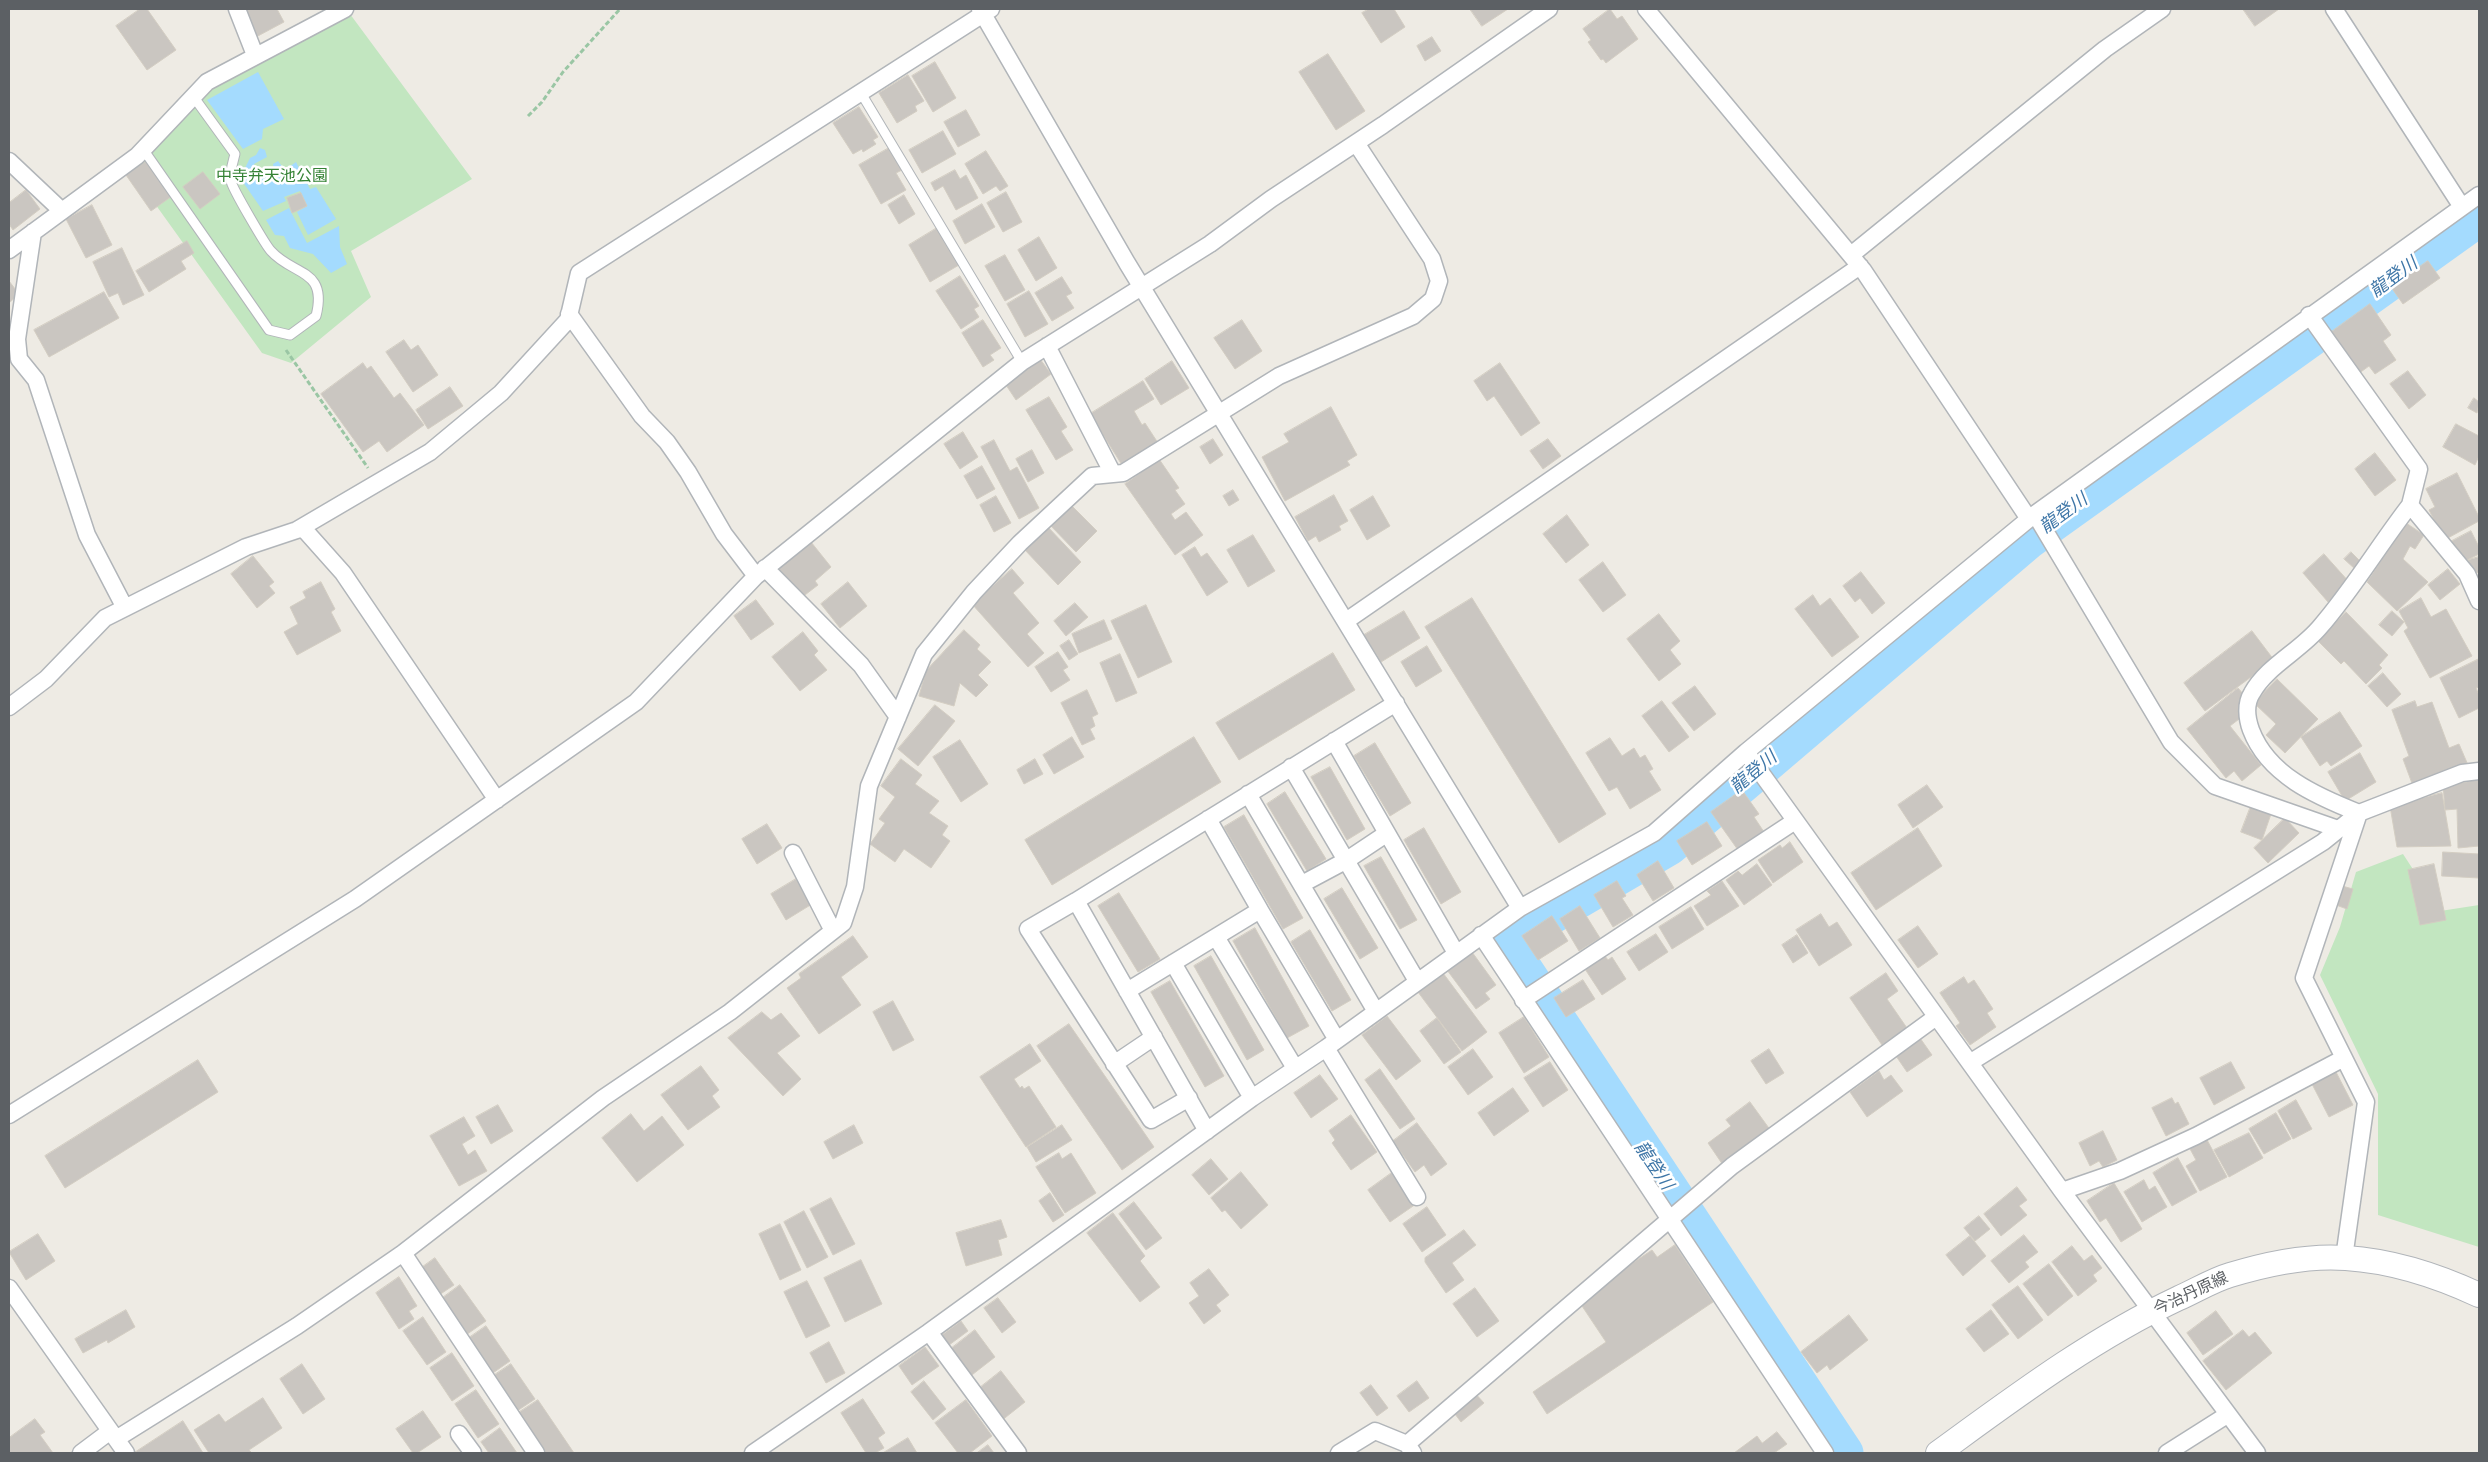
<!DOCTYPE html>
<meta charset="utf-8">
<style>
body{margin:0}
#map{position:relative;width:2488px;height:1462px;overflow:hidden;background:#eeebe4;font-family:"Varela Round",sans-serif}
canvas{display:block}
.frame{position:absolute;inset:0;border:10px solid #5c6064;pointer-events:none}
</style>
<div id="map">
<canvas width="2488" height="1462"></canvas>
<div class="frame"></div>
</div>
<script>
const ctx = document.querySelector('canvas').getContext('2d');
ctx.lineJoin = 'round';
function fill(path, color) {
  ctx.fillStyle = color;
  ctx.fill(path, 'evenodd');
}
function strokePath(path, color, width, dash) {
  ctx.strokeStyle = color;
  ctx.lineWidth = width;
  ctx.lineCap = dash ? 'butt' : 'round';
  ctx.setLineDash(dash || []);
  ctx.stroke(path);
}
function write(font, color, halo, rows, align = 'center') {
  ctx.font = font + ' "Varela Round","Noto Sans JP",sans-serif';
  ctx.lineWidth = 5;
  ctx.setLineDash([]);
  ctx.textBaseline = 'middle';
  ctx.strokeStyle = halo;
  ctx.fillStyle = color;
  for (const [text, x, y, turn = 0] of rows) {
    ctx.save();
    ctx.translate(x, y);
    ctx.rotate((+turn || 0) * Math.PI / 180);
    ctx.textAlign = isNaN(turn) ? turn : align;
    if (halo) ctx.strokeText(text, 0, 0);
    ctx.fillText(text, 0, 0);
    ctx.restore();
  }
}
fill(new Path2D(`
 M350,14L472,179L351,251L371,297L291,363L262,353L130,169L208,86L296,44Z
 M2403,854L2418,877L2421,914L2479,905V1247L2378,1215V1094L2320,975L2340,927L2356,872Z`), '#c2e6c0');
fill(new Path2D(`
 M258,72L284,119L263,129L262,139L243,149L207,100Z
 M260,148L265,150L267,157L254,164L260,178L274,172L273,164L278,161L285,170L296,162L310,189L316,187L336,219L308,235L297,212L307,206L300,191L284,197L286,201L263,211L240,178L250,158L256,155Z
 M289,208L307,243L339,226L340,247L347,264L331,273L313,254L290,248L284,236L275,235L266,220Z`), '#a4dbfe');
strokePath(new Path2D(`
 M1844,1453L1505,942L1669,846L2028,540L2479,217`), '#a4dbfe', 39);
const building = new Path2D(`
 M140,9H147L176,50L147,70L116,26Z
 M245,9H277L284,22L256,37Z
 M1369,9H1394L1405,27L1381,43L1362,13Z
 M1470,9H1508L1482,26Z
 M1610,9L1617,19L1622,16L1638,39L1606,63L1603,59L1601,60L1588,42L1591,40L1583,29Z
 M2243,9H2279L2255,26Z
 M1432,37L1441,51L1425,61L1417,46Z
 M1328,54L1365,111L1336,130L1299,72Z
 M935,62L956,98L933,112L912,76Z
 M908,75L924,101L915,106L917,111L897,123L879,93Z
 M859,107L878,137L873,140L876,144L863,152L862,149L853,154L833,123Z
 M966,110L980,135L958,147L944,122Z
 M943,131L956,154L922,173L909,150Z
 M889,148L902,170L896,173L906,190L881,204L859,165Z
 M986,151L1008,186L1000,191L996,186L983,194L965,164Z
 M148,160L172,196L151,211L126,175Z
 M955,170L960,179L966,175L978,198L956,210L943,186L935,191L931,183Z
 M203,172L220,194L200,209L183,187Z
 M26,190L40,209L13,230L9,224V203Z
 M1006,192L1022,222L1003,232L987,203Z
 M301,193L307,206L292,213L287,198Z
 M904,195L915,214L899,224L888,205Z
 M982,204L995,227L965,244L953,221Z
 M92,205L112,245L86,258L66,219Z
 M937,228L959,265L930,282L909,245Z
 M1039,237L1057,268L1036,281L1018,250Z
 M187,241L194,253L181,261L186,269L149,292L136,271Z
 M122,248L144,295L123,305L118,293L109,297L93,262Z
 M1005,255L1025,290L1005,301L985,266Z
 M2428,261L2440,278L2403,304L2391,287Z
 M960,276L979,306L974,309L979,317L961,329L936,291Z
 M1062,277L1072,293L1066,296L1074,308L1052,321L1035,293Z
 M9,281L19,294L9,303Z
 M1029,291L1048,324L1025,337L1007,304Z
 M104,292L119,318L49,357L34,330Z
 M2370,304L2391,335L2383,341L2396,360L2375,374L2369,366L2358,374L2330,333Z
 M983,320L1001,348L990,355L994,360L983,367L962,333Z
 M1242,320L1262,351L1235,369L1214,338Z
 M404,340L411,350L418,345L438,375L413,392L386,352Z
 M1040,359L1051,374L1016,400L1006,385Z
 M1172,361L1189,388L1161,405L1145,379Z
 M363,363L367,369L371,366L394,398L400,393L424,425L387,452L379,441L363,452L321,394Z
 M1500,363L1540,423L1521,436L1494,396L1487,401L1474,381Z
 M2408,371L2426,395L2409,409L2390,384Z
 M1143,381L1154,399L1134,411L1142,425L1145,423L1158,443L1122,465L1090,414Z
 M450,387L463,406L428,429L416,410Z
 M1049,397L1067,427L1061,431L1073,450L1056,460L1026,410Z
 M2474,398L2479,402L2477,413L2468,408Z
 M1331,407L1357,455L1347,461L1350,465L1285,501L1262,457L1289,442L1284,434Z
 M2456,424L2479,436V456L2475,465L2443,447Z
 M963,432L978,457L960,469L944,444Z
 M1213,439L1223,455L1210,464L1200,447Z
 M1548,439L1561,456L1543,469L1530,451Z
 M994,440L1010,471L1017,467L1039,508L1019,519L981,447Z
 M1032,450L1044,473L1028,482L1016,459Z
 M2375,453L2396,480L2375,496L2355,469Z
 M1159,459L1179,488L1175,490L1185,504L1171,514L1175,520L1186,512L1203,535L1175,555L1125,484Z
 M982,466L995,489L977,499L964,476Z
 M2457,473L2479,517V521L2446,539L2442,536L2429,510L2435,507L2426,489Z
 M1233,490L1239,500L1229,506L1223,496Z
 M1334,495L1348,521L1339,526L1341,530L1319,542L1316,536L1308,541L1295,517Z
 M996,496L1011,523L994,532L980,505Z
 M1373,496L1390,526L1367,540L1350,510Z
 M1071,505L1097,531L1076,552L1050,525Z
 M1567,515L1589,545L1566,563L1543,534Z
 M2406,523L2424,535L2415,549L2410,546L2403,559L2428,582L2397,611L2367,582Z
 M1047,526L1081,562L1058,585L1024,549Z
 M2471,531L2479,547V554L2463,562L2452,541Z
 M1253,535L1275,571L1248,587L1227,550Z
 M811,542L831,567L815,581L818,585L801,598L778,569Z
 M1195,547L1201,557L1207,553L1228,582L1207,596L1182,555Z
 M2351,552L2361,562L2355,569L2344,559Z
 M2324,554L2350,583L2328,602L2303,573Z
 M253,556L274,582L269,586L275,593L257,608L231,574Z
 M2479,557V572L2472,574L2468,560Z
 M1603,562L1626,595L1603,612L1579,580Z
 M1012,569L1024,583L1013,593L1039,623L1027,634L1044,653L1028,667L972,604Z
 M2448,569L2460,584L2440,600L2428,585Z
 M1861,572L1885,603L1872,614L1860,598L1855,602L1843,586Z
 M321,582L335,609L331,612L341,631L297,655L284,632L298,624L290,607L306,598L303,592Z
 M848,582L867,606L840,628L821,604Z
 M1813,595L1820,606L1830,598L1859,637L1832,657L1795,609Z
 M1472,598L1606,814L1559,843L1425,627Z
 M2421,598L2431,617L2446,609L2472,656L2430,678L2404,631L2408,628L2399,611Z
 M756,600L774,624L751,640L734,616Z
 M1075,603L1088,617L1066,636L1054,621Z
 M1146,605L1172,662L1138,678L1111,621Z
 M1404,611L1420,638L1381,662L1364,635Z
 M2392,611L2404,622L2392,636L2379,625Z
 M2346,612L2388,655L2379,665L2382,668L2366,684L2344,661L2341,664L2317,640Z
 M1659,614L1680,641L1670,650L1681,664L1659,681L1627,639Z
 M1104,620L1112,639L1079,653L1072,634Z
 M964,630L980,645L977,649L991,662L978,675L988,685L976,697L960,683L954,706L919,696L926,671Z
 M2252,631L2274,660L2205,711L2184,683Z
 M803,632L818,651L814,655L827,670L800,691L772,657Z
 M1069,640L1078,654L1069,660L1060,646Z
 M1427,646L1442,671L1416,687L1401,662Z
 M1058,652L1068,667L1063,670L1070,680L1051,692L1035,667Z
 M1333,653L1355,690L1239,760L1216,723Z
 M1120,654L1137,693L1116,702L1100,663Z
 M2479,659V687L2476,688L2479,695V708L2459,718L2440,678Z
 M2383,673L2401,694L2387,707L2368,686Z
 M2277,679L2318,719L2285,753L2266,735L2276,724L2254,703Z
 M1695,686L1716,714L1694,731L1672,703Z
 M2238,688L2245,696L2243,716L2230,726L2261,765L2242,781L2234,771L2226,778L2187,729Z
 M1087,690L1098,714L1092,717L1095,726L1090,729L1095,739L1082,745L1061,703Z
 M1662,701L1689,737L1669,752L1642,716Z
 M2415,701L2417,707L2432,702L2449,748L2459,744L2468,765L2413,786L2403,759L2409,756L2392,710Z
 M935,705L955,721L918,766L898,749Z
 M2340,712L2362,746L2331,766L2327,761L2320,766L2301,737Z
 M1072,737L1084,757L1054,774L1043,755Z
 M1194,737L1221,782L1052,885L1025,840Z
 M1610,738L1622,756L1634,748L1640,758L1645,755L1653,769L1649,771L1661,790L1630,809L1617,787L1609,791L1586,753Z
 M960,740L988,784L961,802L933,757Z
 M1375,743L1411,803L1390,816L1354,756Z
 M2360,753L2376,782L2345,801L2328,772Z
 M901,759L922,775L915,784L939,801L929,813L948,826L942,835L950,841L931,868L904,849L895,862L870,844L885,823L879,819L895,797L881,786Z
 M1035,759L1043,774L1024,784L1017,770Z
 M1330,767L1365,829L1347,840L1311,777Z
 M2479,772V846L2458,848L2457,809L2445,810L2443,784L2467,782V773Z
 M1927,785L1943,807L1913,828L1898,805Z
 M1742,790L1759,814L1754,817L1764,832L1738,850L1711,812Z
 M1285,792L1326,859L1307,871L1267,804Z
 M2442,793L2451,846L2397,847L2390,806Z
 M2251,806L2271,814L2262,840L2241,832Z
 M1244,815L1303,918L1283,929L1224,827Z
 M2285,818L2299,833L2268,863L2254,848Z
 M1707,822L1722,846L1692,865L1677,841Z
 M767,824L782,848L757,864L742,839Z
 M1424,828L1461,892L1441,904L1404,840Z
 M1918,828L1942,866L1876,910L1851,873Z
 M1790,842L1803,862L1773,883L1758,860L1780,845L1782,848Z
 M2443,852L2479,854V878L2442,876Z
 M1381,857L1417,920L1400,929L1364,866Z
 M1658,861L1674,888L1653,901L1637,875Z
 M1757,864L1772,885L1744,905L1726,880L1738,871L1742,875Z
 M2434,864L2446,920L2420,925L2408,870Z
 M796,879L812,904L786,920L771,894Z
 M1617,881L1626,896L1622,898L1633,915L1613,927L1594,895Z
 M1722,881L1739,906L1707,926L1694,906L1711,895L1707,891Z
 M2342,886L2353,889L2347,909L2336,905Z
 M1342,888L1378,948L1360,959L1324,899Z
 M1119,893L1160,959L1138,972L1098,906Z
 M1580,906L1600,938L1579,951L1560,919Z
 M1691,907L1704,929L1672,949L1659,927Z
 M1821,914L1829,927L1837,922L1852,945L1819,966L1796,930Z
 M1552,916L1568,941L1538,960L1522,936Z
 M1918,926L1938,954L1918,968L1898,940Z
 M1255,928L1309,1026L1287,1038L1233,941Z
 M1310,930L1351,1000L1332,1011L1291,942Z
 M1656,934L1668,952L1639,971L1627,952Z
 M1797,935L1808,953L1793,963L1782,945Z
 M853,936L868,957L841,977L861,1005L819,1034L787,988L801,978L799,974Z
 M1472,952L1496,985L1485,993L1490,999L1476,1009L1447,970Z
 M1211,956L1264,1050L1247,1060L1194,966Z
 M1605,956L1608,960L1612,957L1626,979L1602,995L1585,969Z
 M1443,973L1487,1032L1462,1051L1418,992Z
 M1886,973L1898,991L1887,999L1907,1028L1882,1045L1850,998Z
 M1964,977L1968,984L1974,980L1993,1009L1987,1013L1996,1027L1970,1045L1956,1026L1960,1023L1940,993Z
 M1583,980L1595,999L1566,1017L1554,998Z
 M1170,981L1224,1076L1205,1087L1151,992Z
 M893,1001L914,1040L893,1051L873,1012Z
 M762,1012L771,1020L781,1013L800,1036L777,1053L801,1079L783,1096L728,1038Z
 M1387,1016L1421,1061L1396,1080L1362,1035Z
 M1524,1017L1549,1057L1524,1073L1499,1033Z
 M1437,1018L1461,1052L1444,1064L1420,1031Z
 M1069,1024L1154,1147L1122,1170L1037,1046Z
 M1920,1038L1932,1055L1907,1072L1896,1056Z
 M1030,1044L1041,1061L1014,1079L1020,1088L1022,1086L1024,1089L1029,1086L1056,1127L1026,1147L980,1077Z
 M1473,1049L1493,1077L1468,1095L1448,1067Z
 M1769,1049L1784,1073L1766,1084L1751,1061Z
 M198,1060L218,1092L65,1188L45,1156Z
 M1550,1062L1568,1090L1543,1107L1524,1078Z
 M2231,1062L2245,1088L2214,1105L2200,1078Z
 M701,1066L719,1090L712,1096L720,1107L688,1130L661,1095Z
 M1380,1069L1415,1119L1400,1129L1365,1080Z
 M1879,1071L1884,1080L1891,1075L1903,1091L1867,1117L1850,1092Z
 M2336,1072L2353,1105L2329,1117L2312,1084Z
 M1320,1075L1338,1099L1311,1118L1294,1093Z
 M1513,1088L1529,1111L1494,1136L1478,1113Z
 M2172,1098L2175,1104L2178,1102L2189,1124L2166,1136L2152,1108Z
 M2296,1100L2312,1129L2293,1139L2278,1111Z
 M1750,1102L1771,1131L1723,1165L1708,1143L1731,1126L1726,1120Z
 M498,1105L513,1131L491,1144L476,1117Z
 M2276,1113L2291,1139L2264,1154L2249,1129Z
 M631,1114L644,1131L662,1116L684,1145L637,1182L602,1138Z
 M1351,1115L1377,1152L1351,1170L1332,1143L1335,1140L1329,1131Z
 M464,1117L475,1136L462,1144L468,1155L475,1150L487,1171L459,1186L430,1136Z
 M1417,1123L1447,1164L1431,1176L1424,1165L1415,1172L1393,1141Z
 M854,1125L863,1143L833,1159L824,1142Z
 M1062,1125L1072,1140L1036,1162L1027,1147Z
 M2103,1131L2117,1160L2103,1167L2099,1161L2090,1166L2079,1143Z
 M2249,1133L2263,1158L2229,1177L2214,1150Z
 M2206,1138L2227,1177L2200,1191L2186,1166L2196,1160L2189,1147Z
 M1059,1153L1062,1159L1071,1153L1096,1193L1065,1213L1036,1167Z
 M2178,1158L2197,1192L2172,1206L2153,1173Z
 M1211,1159L1228,1179L1209,1195L1192,1175Z
 M1241,1172L1268,1205L1241,1229L1225,1210L1222,1212L1211,1198Z
 M1393,1172L1416,1204L1390,1222L1368,1190Z
 M2144,1180L2149,1190L2155,1186L2167,1207L2142,1222L2124,1192Z
 M2114,1183L2142,1229L2121,1242L2106,1218L2100,1222L2087,1201Z
 M2017,1187L2027,1200L2019,1206L2027,1215L2001,1236L1984,1214Z
 M1050,1193L1064,1215L1053,1222L1039,1201Z
 M831,1198L855,1244L833,1255L810,1209Z
 M1134,1202L1162,1238L1146,1250L1119,1214Z
 M1427,1207L1446,1235L1422,1252L1403,1224Z
 M804,1211L828,1257L807,1268L784,1222Z
 M1113,1213L1145,1256L1140,1261L1160,1287L1140,1302L1087,1233Z
 M1979,1216L1990,1229L1975,1241L1964,1228Z
 M1001,1220L1007,1237L998,1240L1002,1255L966,1266L956,1233Z
 M780,1224L801,1270L780,1280L759,1234Z
 M1464,1230L1476,1245L1452,1263L1464,1280L1446,1293L1425,1262V1258Z
 M38,1234L55,1261L26,1280L9,1252Z
 M2024,1235L2038,1252L2025,1262L2029,1267L2009,1283L1991,1261Z
 M1970,1236L1986,1256L1963,1276L1946,1255Z
 M1675,1245L1713,1302L1547,1414L1533,1392L1606,1342L1580,1303L1591,1291L1652,1250L1657,1257Z
 M2072,1246L2084,1261L2092,1255L2102,1268L2093,1275L2097,1281L2078,1296L2052,1262Z
 M435,1258L454,1285L436,1297L417,1271Z
 M861,1260L882,1304L845,1322L824,1278Z
 M2049,1264L2073,1296L2048,1316L2023,1284Z
 M1209,1269L1229,1295L1216,1305L1221,1311L1204,1324L1189,1303L1199,1296L1190,1283Z
 M399,1277L417,1306L409,1311L414,1319L399,1329L376,1293Z
 M807,1281L830,1326L806,1338L784,1292Z
 M460,1285L486,1321L463,1337L437,1302Z
 M2018,1286L2043,1320L2018,1339L1992,1305Z
 M1475,1288L1499,1321L1477,1337L1453,1304Z
 M998,1298L1016,1322L1002,1333L984,1308Z
 M126,1310L135,1327L108,1343L107,1340L83,1353L75,1339Z
 M1991,1310L2009,1334L1984,1352L1966,1329Z
 M2216,1311L2233,1334L2203,1355L2187,1333Z
 M1849,1315L1868,1340L1830,1370L1827,1365L1817,1373L1801,1352Z
 M423,1317L446,1352L427,1365L403,1331Z
 M961,1321L968,1331L945,1348L938,1338Z
 M486,1326L510,1361L490,1375L466,1340Z
 M975,1330L995,1357L968,1378L948,1351Z
 M2243,1330L2249,1337L2255,1332L2272,1353L2226,1390L2203,1361Z
 M829,1342L845,1373L826,1383L810,1353Z
 M925,1347L939,1366L912,1385L899,1366Z
 M452,1353L474,1386L452,1401L430,1368Z
 M302,1364L325,1399L303,1414L280,1379Z
 M511,1364L535,1399L514,1413L490,1378Z
 M1001,1371L1025,1402L1001,1421L977,1390Z
 M924,1381L946,1409L933,1420L911,1392Z
 M1417,1381L1429,1398L1409,1412L1397,1396Z
 M1371,1385L1388,1408L1377,1416L1360,1393Z
 M476,1390L499,1424L478,1438L455,1404Z
 M1474,1392L1484,1403L1461,1422L1452,1410Z
 M263,1398L282,1428L249,1450L252,1453H209L194,1430L219,1414L225,1422Z
 M863,1399L885,1433L878,1438L884,1448L875,1453H866L841,1413Z
 M538,1400L574,1453H541L515,1415Z
 M966,1400L992,1436L970,1453H958L935,1423Z
 M423,1411L441,1437L417,1453H413L396,1429Z
 M35,1419L45,1432L40,1435L53,1453H9V1438Z
 M183,1421L203,1453H134Z
 M500,1428L517,1453H489L481,1442Z
 M1777,1432L1787,1444L1774,1453H1734L1757,1436L1762,1443Z
 M908,1438L917,1453H883Z
 M988,1445L994,1453H977Z`);
fill(building, '#cac6c1');
strokePath(building, '#d3cdc2', 1);
const service = new Path2D(`
 M861,93L1022,362
 M143,149L269,330L290,335L316,316C328,268 293,276 271,251C266,246 232,188 231,181C229,174 233,162 235,154L193,96`);
const minor = new Path2D(`
 M237,9L255,55
 M980,9L1127,263L1520,908
 M1646,9L1863,270L2029,519
 M2334,9L2462,207
 M9,161L62,211
 M33,232L17,339L19,359L36,380L87,535L125,608
 M9,250L137,156L207,82L345,9
 M1851,255L2105,49L2162,9
 M569,314L642,416L667,442L688,472L724,534L756,576
 M2309,315L2419,469L2410,505L2467,574L2479,601
 M1047,346L1113,474
 M2035,514L2171,742L2215,786L2338,829
 M302,527L343,573L497,800
 M765,568L861,665L898,717
 M1346,621L1860,266
 M9,707L46,679L105,618L246,547L297,530L430,452L501,393L568,320L579,273L991,9
 M1334,741L1456,953
 M1746,752L2062,1191L2257,1453
 M1291,767L1417,981
 M1248,794L1375,1010
 M2359,813C2316,796 2268,775 2251,730C2247,719 2245,704 2252,693C2267,666 2300,651 2320,627C2353,589 2379,545 2410,505
 M793,853L833,931
 M1302,884L1347,860L1386,834
 M1076,901L1028,929L1151,1120L1189,1098
 M1260,910L1337,1040
 M1481,935L1825,1453
 M1216,937L1295,1068
 M1173,963L1252,1098
 M1127,991L1260,910L1208,819
 M1523,1000L1795,821
 M1326,1048L1417,1197
 M1971,1062L2323,842L2359,813L2462,773L2479,771
 M1114,1064L1154,1037
 M9,1115L355,899L636,702L756,576L1022,362L1210,244L1271,199L1383,125L1549,9
 M1207,1131L1076,901L1396,703
 M2062,1191L2120,1171L2196,1136L2344,1058
 M403,1253L536,1453
 M2344,1258L2366,1102L2304,978L2359,813
 M9,1288L126,1453
 M929,1332L1018,1453
 M459,1434L473,1453
 M116,1439L297,1326L403,1253L603,1098L730,1012L843,923L855,887L869,786L924,654L974,592L1020,543L1092,476L1123,473L1279,376L1413,316L1433,299L1439,281L1432,259L1356,143
 M81,1453L109,1432
 M753,1453L929,1332L1252,1098L1326,1048L1520,908L1654,833L1746,752L2035,514L2479,195
 M1339,1453L1375,1431L1407,1444
 M1413,1453L1407,1444L1732,1166L1936,1017
 M2167,1453L2227,1415`);
const secondary = new Path2D(`
 M1938,1453C2015,1397 2092,1339 2179,1298C2195,1291 2213,1280 2230,1275C2266,1264 2308,1255 2346,1258C2393,1261 2436,1275 2479,1295`);
strokePath(service, '#b1b5b9', 11);
strokePath(minor, '#b1b5b9', 19);
strokePath(secondary, '#b0b4b9', 26);
strokePath(new Path2D(`
 M528,116L542,102L563,72L620,9
 M286,350L368,468`), '#9ac6a4', 3, [5, 2.5]);
strokePath(service, '#fff', 9);
strokePath(minor, '#fff', 16);
strokePath(secondary, '#fff', 24);
write('16px', '#358235', '#fff', [
 ["中寺弁天池公園",272,177]
]);
write('16px', '#5c6064', '#fff', [
 ["今治丹原線",2191,1294,-25]
]);
write('italic 18px', '#3e76a7', '#fff', [
 ["龍登川",2394,278,-36],
 ["龍登川",2064,514,-36],
 ["龍登川",1754,773,-40],
 ["龍登川",1653,1166,56]
]);
</script>
